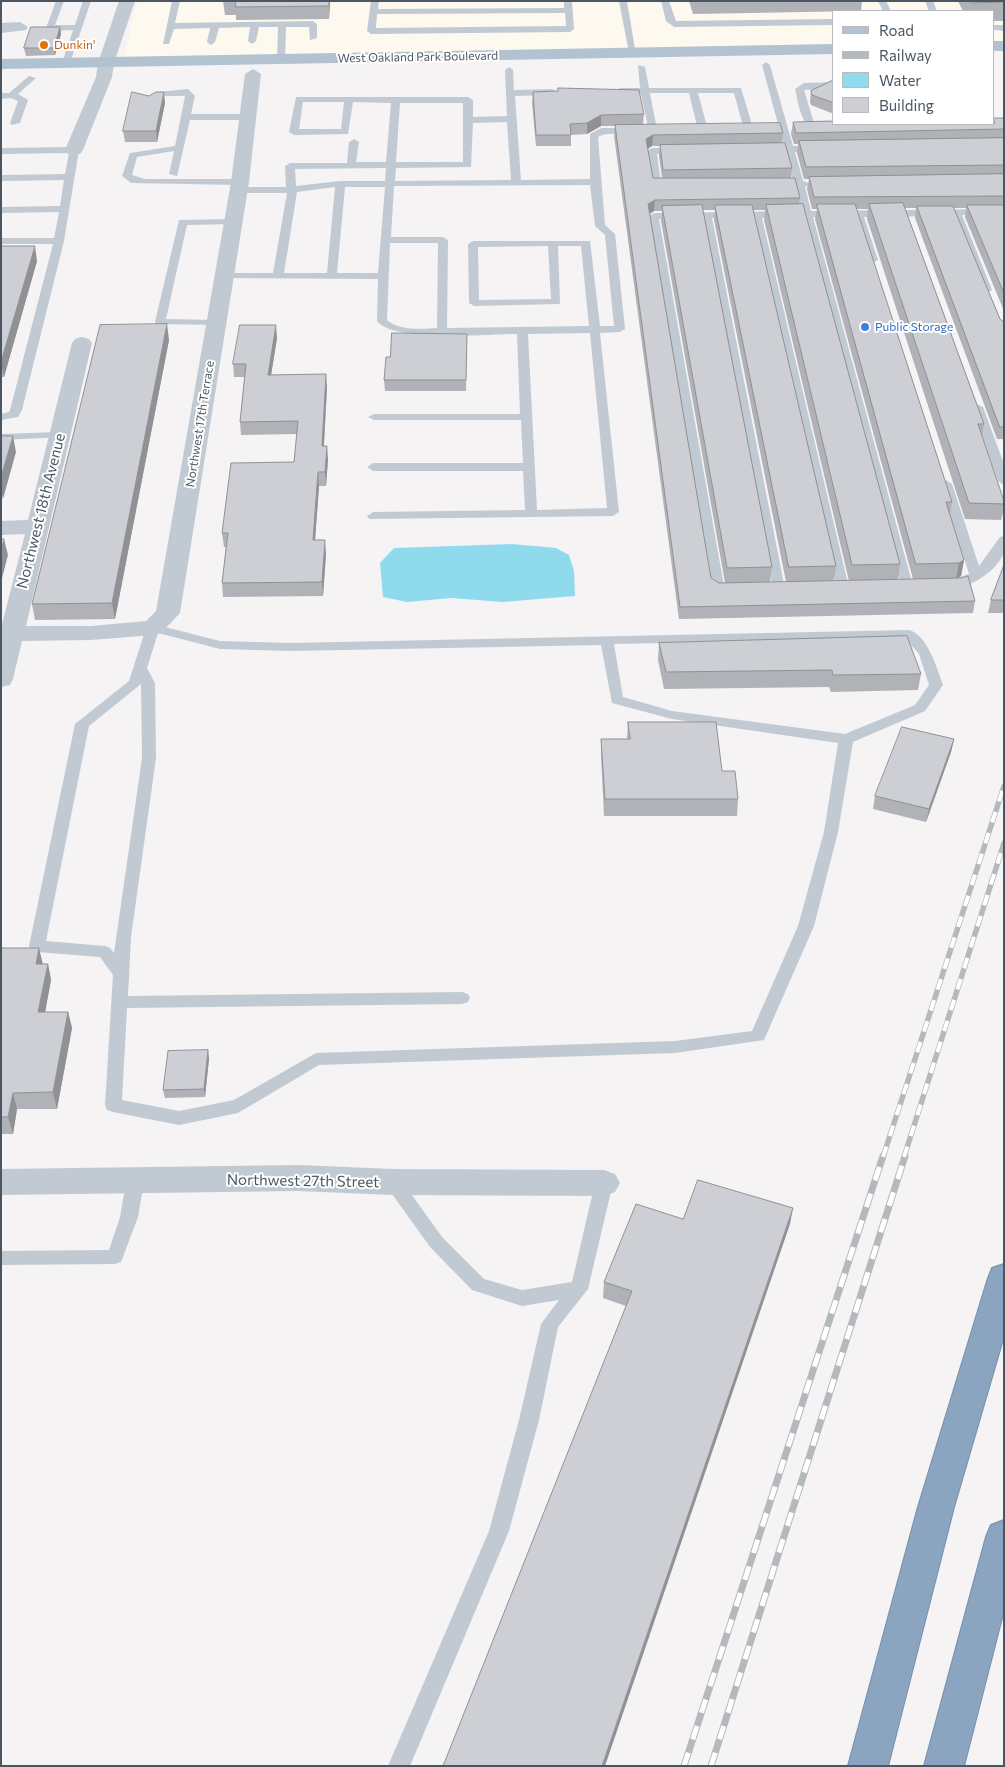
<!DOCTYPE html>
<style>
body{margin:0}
#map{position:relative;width:1005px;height:1767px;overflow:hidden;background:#f5f3f3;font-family:Commissioner,sans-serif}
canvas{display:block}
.frame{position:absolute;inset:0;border:2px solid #4a5661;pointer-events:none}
.legend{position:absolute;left:832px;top:10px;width:162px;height:115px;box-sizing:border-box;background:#fff;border:1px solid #b7bbc0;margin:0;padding:6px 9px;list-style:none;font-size:15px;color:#4a5661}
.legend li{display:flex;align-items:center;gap:10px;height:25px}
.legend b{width:25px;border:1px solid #b7bbc0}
</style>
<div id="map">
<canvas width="1005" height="1767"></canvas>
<div class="frame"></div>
<ul class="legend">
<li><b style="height:6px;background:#b3c2d1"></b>Road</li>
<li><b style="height:6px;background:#b5b8bd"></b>Railway</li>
<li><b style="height:14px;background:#90daee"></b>Water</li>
<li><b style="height:14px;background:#cdcfd5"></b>Building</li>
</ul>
</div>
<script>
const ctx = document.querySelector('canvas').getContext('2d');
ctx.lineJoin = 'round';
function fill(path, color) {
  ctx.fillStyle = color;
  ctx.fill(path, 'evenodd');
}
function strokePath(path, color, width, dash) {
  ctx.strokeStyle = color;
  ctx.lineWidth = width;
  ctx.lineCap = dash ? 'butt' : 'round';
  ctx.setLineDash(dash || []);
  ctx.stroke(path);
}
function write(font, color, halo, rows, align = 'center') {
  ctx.font = font + ' Commissioner,sans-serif';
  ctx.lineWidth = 4;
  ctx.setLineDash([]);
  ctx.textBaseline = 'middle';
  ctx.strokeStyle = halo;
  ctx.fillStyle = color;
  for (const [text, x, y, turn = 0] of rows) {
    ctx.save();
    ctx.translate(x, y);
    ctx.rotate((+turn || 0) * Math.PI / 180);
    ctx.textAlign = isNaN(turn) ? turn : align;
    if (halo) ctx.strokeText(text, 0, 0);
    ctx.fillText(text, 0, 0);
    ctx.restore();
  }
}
fill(new Path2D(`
 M137,1H1004V42H994V11H834V45L124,57Z`), '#fdf9ef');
fill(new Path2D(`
 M512,544L556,548L569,555L574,571L575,596L503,602L451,598L407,602L383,597L380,563L394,548Z`), '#90daee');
const highway = new Path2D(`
 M1004,1264V1336L954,1507L888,1766H848L918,1507L988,1278L992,1268Z
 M1004,1520V1610L964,1766H924L986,1537L991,1525Z`);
strokePath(highway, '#7690ad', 2);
fill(new Path2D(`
 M56,1H64L55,25H75L83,1H91L70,63L66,66L62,63L73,30L50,31L46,28Z
 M172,1H180L175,23L313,21L317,24V38L310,40L309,27H286L285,59L281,62L277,59L278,27H259L256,41L252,44L248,41L250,27L219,28L215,42L211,45L207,42L210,28L174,29L169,44H163Z
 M371,1H379L378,9L564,8V1H572L574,29L570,32L371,34L367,31ZM565,13L566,26L376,28L377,14Z
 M619,1H627L636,55L629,53Z
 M661,1H669L676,21L834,19V25L674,27L666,21Z
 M878,1H886L891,11H883Z
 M925,1H933L937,11H929Z
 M994,25H1004V31L994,30Z
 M766,62L770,65L793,146H817L822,149L817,152H795L803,181L812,184L805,187L811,211L1004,209V215H962L992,290L987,293L982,290L952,216L864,217L878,260L873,263L868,260L854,217H813L913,586L912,589H902L901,586L803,217L762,218L849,588L843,592L837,588L752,218H712L785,589L779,593L773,589L702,218L659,219L724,586L735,587L736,590C731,596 717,596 712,590L649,216L654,213L801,211L795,187H777L772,184L777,181H793L785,152H768L763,149L768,146H784L762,65Z
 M638,65L645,67L649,88H741L753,128C747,132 734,134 728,129L743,126L734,93H698L708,130L703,133L698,130L689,93H650L657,130L649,132L641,94H620L615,91L620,88H640Z
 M509,67L513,70L514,90L552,89L557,92L552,95L515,96L521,180L590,179V134L601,128H635L640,131C629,139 610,129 598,137L605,225L615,234L625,329L620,332L600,333L619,512L613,516L369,519L367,516L373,512L525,510L523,471H373L367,467L373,463H523L521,420H374L368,417L374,414H520L517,334C487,334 394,343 377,321L378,279L220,278V274L224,273H273L287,193H238L233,190L238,187H286L285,166L290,163H347L349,142L354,139L359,142L356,162H386L391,103L353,102L348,134L294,135L289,132L296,97H468L473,100V117L507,116L505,70ZM303,102H344L341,129H299ZM400,103H463V162H396ZM507,122L511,180L395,181L396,168L471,167L473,123ZM386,168L385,181H340L296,186L295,169ZM590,185L595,226L605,235L614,326H600L590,241H473L468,244L469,303L474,306L560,304L558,246H581L589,326L447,328L448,240L443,237H391L394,186ZM335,187L327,273H284L297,192ZM345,187H385L378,273H337ZM390,243H438L437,328C421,329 400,331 387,320ZM548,246L551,299L479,300L478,247ZM590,333L607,508L537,510L528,334Z
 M29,76L36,78L18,94L28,100L20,123L12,125L10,123L18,101L11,98L1,99V93H9Z
 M834,82V88L804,90L814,123L832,127C828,130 825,130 820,130C801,130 799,105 795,89L804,83Z
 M188,89L195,96L191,114H248L253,117L248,120H190L177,176L169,174L174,151L137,157L132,175L145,179H240L245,182L240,185L131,183L122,176L130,153L175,146L185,96H164L151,105L143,103L158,92Z
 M74,147L79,150L64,241L22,410L18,417L1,420V414L9,412L10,410L53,244H1V238H54L59,212L1,213V207L60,206L64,180L1,181V175L65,174L69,153L1,154V148Z
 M680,148L683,149V153L657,154L661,183L674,186L669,189L654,188L647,151L652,148Z
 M233,219L238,222L237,224L187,225L166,319L216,320L220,321V325L156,324L155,322L179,220Z
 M977,404L983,407L1004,464V485L998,481L971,407Z
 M60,432L66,435L64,437L1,440V434Z
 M946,480L952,484L979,566L1000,537L1004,536C1004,541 1005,548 1004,552C998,571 966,592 946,588L945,585L946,582L969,574L940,484Z
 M153,624L220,641L292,643L909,630C928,635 937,669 943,685L925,711L853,742L838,832L814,926L764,1040L675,1053L319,1065L238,1113L179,1125L113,1112L107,1110L105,1105L113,975L100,957L37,952L32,950L29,946L75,724L129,681L146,628ZM158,633L220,649L292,651L601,645L612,703L672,719L838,743L824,832L798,926L752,1031L675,1041L316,1053L234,1100L179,1111L122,1100L127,1008L462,1004L468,1002L470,998L468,994L462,992L128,996L131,937L156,758L155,683L147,668ZM905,638L919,654L929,685L915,705L845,734L672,711L623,697L614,644ZM141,684L142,758L114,953L110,948L105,946L46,941L89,726Z
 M135,1175L141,1177L144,1182L138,1217L121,1262L115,1264L1,1265V1251L109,1250L120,1217L126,1182L129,1177Z
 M393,1175L399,1177L442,1237L484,1279L522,1290L572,1282L595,1183L598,1178L604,1176L610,1178L613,1183L588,1289L558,1327L539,1420L509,1531L410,1766H388L489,1531L519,1420L541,1324L559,1300L522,1306L472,1290L430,1247L387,1187L384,1182L387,1177Z`), '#c1cad2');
fill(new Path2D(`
 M119,1H135L114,63L112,77L83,150L80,154H68L65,150L96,77L98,63Z
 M20,22L28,27L26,30L1,33V23Z
 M253,69L261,74L249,182L180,613L161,633L153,635L91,640L22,641L13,679L10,685L1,687V628L25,534L1,535V521L28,520L72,343L75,339L82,337L89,339L92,343L26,626H91L146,621L156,611L231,182L245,74Z
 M298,1165L393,1169L604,1170L615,1174L620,1183L615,1192L604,1196L393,1195L298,1191L1,1195V1169Z`), '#c1cad2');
fill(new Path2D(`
 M994,41H1004V51H994Z
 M834,44V54L1,69V59Z`), '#b3c2d1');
fill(highway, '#8ba5c1');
const railFar1 = new Path2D(`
 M883,1157L1004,786
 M904,1157L1004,843`);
const rail = new Path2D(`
 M684,1766L883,1156
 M711,1766L905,1156`);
strokePath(railFar1, '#b5b8bd', 5.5);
strokePath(rail, '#b5b8bd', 7);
strokePath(railFar1, '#fff', 4, [11]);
strokePath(rail, '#fff', 5, [14]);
fill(new Path2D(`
 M223,1H330L329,19L236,20V15H225Z
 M689,1H862L861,11L693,14Z
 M958,1H1004V21H994V11H963Z
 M60,27L61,34L55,55L26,56L24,48Z
 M834,80V114L811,105L810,102L811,91Z
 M533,92L644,114L643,124L783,133L782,143L792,168L791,178L800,198L799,204L900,564L898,580L913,579L815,219L817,209H812L807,189L809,179H804L797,153L798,144H794L791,134L793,122L1004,118V311L965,217L966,208H954L1000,319L1004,322V439H997L915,218L916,208H905L984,424L982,437L1004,501V509L1001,520L965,519L867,219L868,209H856L952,502L950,514L964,560L961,576L957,578L975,601L973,613L679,619L614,136L615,126H601L587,134L571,135V146H536L532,103ZM652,146H660L659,156L662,178H653L648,149ZM703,210H715L714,220L786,582H770L772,567ZM753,210H765L764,220L849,581H834L836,566ZM654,211H662L661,221L725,583H719L711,578L650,214Z
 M165,103L157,142H125L123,131Z
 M1,246L37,261L4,377H1Z
 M467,334L466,391H385L384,380L390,357Z
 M277,338L271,375L327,387L324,446L328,459L326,486H319L315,540L326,554L323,596L223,597L222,583L226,547H224L222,533L294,462L297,434L241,435L240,422L245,377H234L233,364Z
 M169,340L115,619L35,620L32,604Z
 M1004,565V613H988L991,600Z
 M659,643L921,674L918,690L831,692L829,687L664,689L658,660Z
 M628,722L722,771L738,799L737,816H604L601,755V739H627Z
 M954,739L951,752L926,822L873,809L875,796Z
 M1,948L43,964H48L51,980L45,1012H68L72,1028L57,1109H17L13,1134H1Z
 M208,1050L209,1059L205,1097L165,1098L163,1090Z
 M683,1219L790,1224L626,1306L603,1298L604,1282Z`), '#b0b2b7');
fill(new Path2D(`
 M329,1H330L329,19Z
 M60,27L61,34L55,55L54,48Z
 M164,92L165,103L157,142L156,131Z
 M601,115V126L587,134V123Z
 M653,135L652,146L645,150L646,139Z
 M655,200L654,211L647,215L648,204Z
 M35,246L37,261L4,377L1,362Z
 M167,324L169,340L115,619L112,603Z
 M276,325L277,338L269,388L268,375Z
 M326,374L327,387L323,459L322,446Z
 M13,436L16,452L3,499L1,491V477Z
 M327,446L328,459L326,486L325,472Z
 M318,472L319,486L314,554L313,540Z
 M4,539L8,555L1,582V551Z
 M325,540L326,554L323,596L322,582Z
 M964,560L961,576L956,579L959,563Z
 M954,739L951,752L926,822L929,809Z
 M39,948L43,965L36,964Z
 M48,964L51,980L42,1029L38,1012Z
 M68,1012L72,1028L57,1109L53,1092Z
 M208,1050L209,1059L205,1097L204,1089Z
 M13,1093L17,1109L13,1134L8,1117Z
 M793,1208L790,1224L605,1766H602Z`), '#909195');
const building = new Path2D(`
 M223,1H329V6L235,7L236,1Z
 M970,1H1004V2L971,3Z
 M31,27H60L54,48H24Z
 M834,80V103L812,95L811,91Z
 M558,88L639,90L644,114L601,115L587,123L570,124L571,135H536L533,92L558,91Z
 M132,92L149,96L156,92H164L156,131H123Z
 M994,118H1004V129L796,133L793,122L834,121V124H994Z
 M780,123L783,133L653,135L646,139L653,178H795L800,198L655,200L648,204L711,578L719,583L961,578L968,576L975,601L680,607L615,125Z
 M1004,138V165L806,167L799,141Z
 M785,143L792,168L663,170L660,145Z
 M1004,174V196L814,197L809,177Z
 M903,203L984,424H978L1004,501V504L969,503L869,204Z
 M803,204L900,564L852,565L766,205Z
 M817,204H855L952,502H946L964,560L959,563L916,564Z
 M702,205L772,567L727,568L662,206Z
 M715,205H752L836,566L789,567Z
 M967,205H1004V293Z
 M917,206H953L1000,319L1004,322V427H1000Z
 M1,246H35L1,362Z
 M167,324L112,603L32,604L100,325Z
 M240,325H276L268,375L326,374L322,446H327L325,472H318L313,540H325L322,582L222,583L228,533H222L231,463L294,462L298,421L240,422L246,364H233Z
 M392,333L467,334L466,380H384L386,357H390Z
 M1,436H13L1,477Z
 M1,539H4L1,551Z
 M1004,565V600H991Z
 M907,636L921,674L833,675L832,670L666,672L659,643Z
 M628,722H716L722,771H735L738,799H605L601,739H630Z
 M902,727L954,739L929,809L875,796Z
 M1,948H39L36,964H48L38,1012H68L53,1092L13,1093L8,1117H1Z
 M208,1050L204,1089L163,1090L168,1051Z
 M698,1180L793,1208L602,1766H443L632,1291L604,1282L636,1204L683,1219Z`);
fill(building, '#cdcfd5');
strokePath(building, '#909195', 1);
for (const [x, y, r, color] of [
 [44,45,5,"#e8710a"],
 [865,327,5,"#3f7fe0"]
]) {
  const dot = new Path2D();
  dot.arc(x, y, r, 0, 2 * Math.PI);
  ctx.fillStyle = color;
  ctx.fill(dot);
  strokePath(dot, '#fff', 2);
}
write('12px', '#c56008', '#fff', [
 ["Dunkin'",54,45]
], 'left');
write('12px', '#4a5661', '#fff', [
 ["West Oakland Park Boulevard",418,57,-1],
 ["Northwest 17th Terrace",200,424,-81]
]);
write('12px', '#366cbe', '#fff', [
 ["Public Storage",875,327]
], 'left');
write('15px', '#4a5661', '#fff', [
 ["Northwest 18th Avenue",41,511,-76],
 ["Northwest 27th Street",303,1181,1]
]);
</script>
